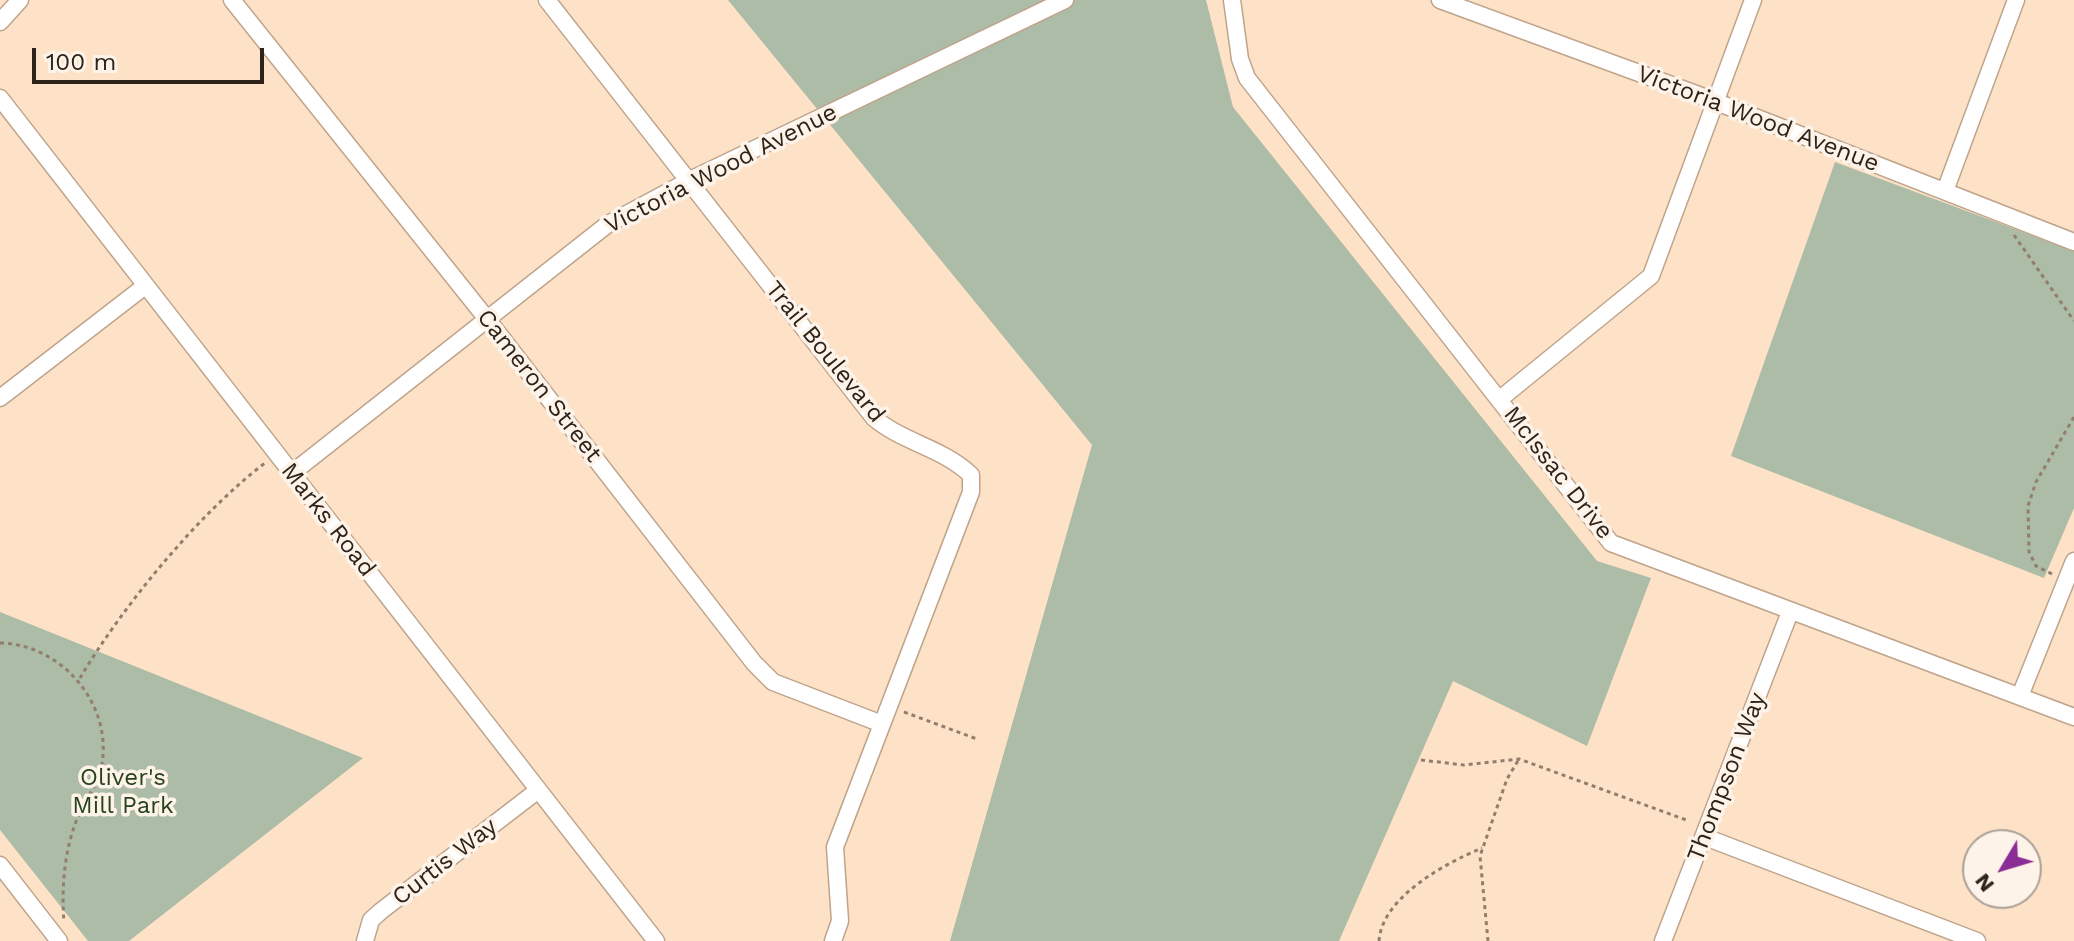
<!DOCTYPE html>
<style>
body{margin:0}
#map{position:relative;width:2074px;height:941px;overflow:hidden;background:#fee2c8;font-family:"Work Sans",sans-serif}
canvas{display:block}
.north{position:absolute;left:1962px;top:829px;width:80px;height:80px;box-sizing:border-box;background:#fef3e8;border:2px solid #aba096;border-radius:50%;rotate:232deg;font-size:22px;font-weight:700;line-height:32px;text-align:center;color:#2e231a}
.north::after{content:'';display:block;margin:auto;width:28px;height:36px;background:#8b2d97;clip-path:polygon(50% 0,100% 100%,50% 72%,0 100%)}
.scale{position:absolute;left:32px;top:48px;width:232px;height:36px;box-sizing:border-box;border:4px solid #2e231a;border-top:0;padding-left:10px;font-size:24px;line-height:28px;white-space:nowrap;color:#2e231a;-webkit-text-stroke:6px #fef3e8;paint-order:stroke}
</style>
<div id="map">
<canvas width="2074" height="941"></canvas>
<div class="north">N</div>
<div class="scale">100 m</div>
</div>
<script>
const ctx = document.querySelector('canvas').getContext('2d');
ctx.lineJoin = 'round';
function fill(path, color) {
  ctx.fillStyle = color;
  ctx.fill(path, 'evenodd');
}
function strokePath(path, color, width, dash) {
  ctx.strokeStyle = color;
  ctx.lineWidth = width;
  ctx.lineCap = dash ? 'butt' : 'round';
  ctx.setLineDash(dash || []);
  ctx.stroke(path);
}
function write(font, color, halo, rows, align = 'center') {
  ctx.font = font + ' "Work Sans",sans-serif';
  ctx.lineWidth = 7;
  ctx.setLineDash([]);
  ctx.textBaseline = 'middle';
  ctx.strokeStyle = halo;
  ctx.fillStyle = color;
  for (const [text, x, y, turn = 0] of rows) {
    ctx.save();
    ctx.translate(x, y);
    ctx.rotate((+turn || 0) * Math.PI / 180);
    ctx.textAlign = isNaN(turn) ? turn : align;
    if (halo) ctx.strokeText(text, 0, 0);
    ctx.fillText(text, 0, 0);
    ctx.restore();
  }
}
fill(new Path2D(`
 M728,0H1206L1233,107L1597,561L1651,578L1587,746L1453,681L1339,941H950L1092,445Z
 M1835,162L2074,251V508L2044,578L1731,456Z
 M0,612L363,758L129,941H88L0,830Z`), '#acbca6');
const minor = new Path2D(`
 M232,0L487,319L754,663L773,682L882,724
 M547,0L874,418C904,443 943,448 971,475V492L835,847L840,921L833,941
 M1232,0L1240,59L1247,78L1611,543L2074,717
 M1440,0L1696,94L2074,242
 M0,22L20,0
 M0,98L656,941
 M1945,191L2016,0
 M0,398L145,286
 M1500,399L1651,276L1753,0
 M292,473L608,224L690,180L1065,0
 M2020,696L2074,561
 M1705,837L1977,941
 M0,865L59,941
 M365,941L371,920L381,911L537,791
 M1663,941L1790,612`);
strokePath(minor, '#bfa48c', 19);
strokePath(new Path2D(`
 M2014,235L2074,321
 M2052,574L2036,566L2029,552L2028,506L2036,482L2074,417
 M0,643C62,644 115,706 101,769C98,784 88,795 82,808C65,842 61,884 64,922
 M80,678C123,606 198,514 265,463
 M904,712L977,739
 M1421,760L1464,765L1519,759L1689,821
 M1379,941C1382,897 1446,863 1482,848
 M1488,941L1480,856L1507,779L1519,759`), '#917e6d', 3, [4, 4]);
strokePath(minor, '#fff', 16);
write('24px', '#2e231a', '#fef3e8', [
 ["Victoria Wood Avenue",1758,119,21],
 ["Victoria Wood Avenue",721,169,-27],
 ["Trail Boulevard",825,352,51],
 ["Cameron Street",539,386,52],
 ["McIssac Drive",1558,473,52],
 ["Marks Road",328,520,52],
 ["Thompson Way",1727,777,-69],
 ["Curtis Way",445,862,-38]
]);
write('24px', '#26431b', '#fef3e8', [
 ["Oliver's",123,778],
 ["Mill Park",123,806]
]);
</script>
